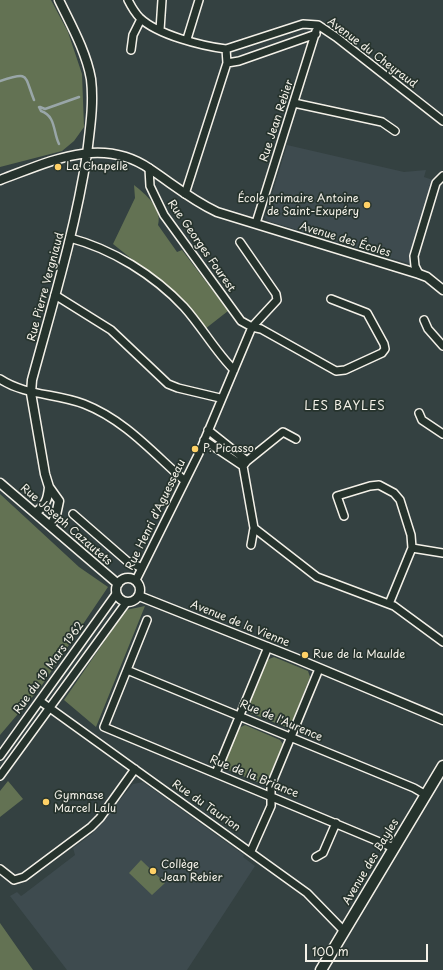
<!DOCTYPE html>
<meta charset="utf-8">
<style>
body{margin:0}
#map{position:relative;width:443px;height:970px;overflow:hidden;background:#344141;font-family:"Playpen Sans",sans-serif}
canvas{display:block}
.scale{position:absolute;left:305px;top:944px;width:123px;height:18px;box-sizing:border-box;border:2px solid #f4f1e8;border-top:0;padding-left:5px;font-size:12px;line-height:14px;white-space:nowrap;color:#f4f1e8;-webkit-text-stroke:3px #26332d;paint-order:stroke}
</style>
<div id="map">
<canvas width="443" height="970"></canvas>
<div class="scale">100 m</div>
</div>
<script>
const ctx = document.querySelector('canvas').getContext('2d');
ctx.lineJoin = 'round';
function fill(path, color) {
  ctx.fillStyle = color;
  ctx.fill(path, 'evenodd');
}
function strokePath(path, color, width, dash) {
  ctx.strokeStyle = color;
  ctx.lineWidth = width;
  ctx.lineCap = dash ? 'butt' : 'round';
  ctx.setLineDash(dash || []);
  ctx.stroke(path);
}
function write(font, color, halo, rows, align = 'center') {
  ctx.font = font + ' "Playpen Sans",sans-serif';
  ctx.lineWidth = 3.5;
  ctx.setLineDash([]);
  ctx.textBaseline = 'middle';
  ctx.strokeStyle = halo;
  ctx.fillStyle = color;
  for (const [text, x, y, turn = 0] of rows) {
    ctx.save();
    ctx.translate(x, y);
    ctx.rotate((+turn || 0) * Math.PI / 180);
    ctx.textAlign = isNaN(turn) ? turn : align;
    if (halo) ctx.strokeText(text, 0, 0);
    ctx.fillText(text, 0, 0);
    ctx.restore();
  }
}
fill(new Path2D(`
 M287,145L404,172L426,170L424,177L436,181L411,264L268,221L265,217Z
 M143,782L244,855L243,857L255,866L187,970H67L10,896L17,892L21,896L24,894L75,855L73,848L92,834L133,784Z`), '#3e4b4f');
fill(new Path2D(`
 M0,0H51L68,32L82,74L84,127L74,141L62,151L0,167Z
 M134,185C145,194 163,208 158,225L177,252L182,250L228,311L205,329L178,296L113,244L135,198Z
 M0,494L79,567L108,587L40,688L0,735Z
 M145,606L96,727L64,700L126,610Z
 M274,657L308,671L310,677L291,725L286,727L250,713L247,707L267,660Z
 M245,725L280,740L283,744L267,782L262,784L226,769L224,764L239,728Z
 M8,781L23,799L0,817V791Z
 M141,860L165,883L152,895L129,873Z
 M0,923L33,970H0Z`), '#637253');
strokePath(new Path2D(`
 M0,81C30,71 24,75 34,100
 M39,107L41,111C56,116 53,132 59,144
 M40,107L45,109L79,97`), '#99a6a8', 2.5);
const minor = new Path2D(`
 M128,0C131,6 135,13 140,18C158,35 202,46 226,49
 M160,30L162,0
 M316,34L239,61L227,63L226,49L303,24L318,25L336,37L443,121
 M187,39L199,0
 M131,50L133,35L141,19
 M294,103L382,122L395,131
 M149,168L150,186L164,215L241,321L252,327L261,329L336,371L345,370L382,353L385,349L384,344L367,313L331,299
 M185,194L227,63
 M256,223L316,31
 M70,238C112,249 154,275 184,307C202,327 215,351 234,370
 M419,274L415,266L414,256L436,183L443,176
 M55,295L111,330L168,384L178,388L220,398
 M424,320L428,329L443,346
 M0,379C26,396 55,393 84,404C125,420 153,453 185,481
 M419,413L422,420L443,434
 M208,430L247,461
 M204,440L243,466L254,528L317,577L394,606L443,642
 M243,466L247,461L283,432L296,439
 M73,514L127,561L142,568
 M344,516L337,496L370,486L379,485L394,493L400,500L411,535L412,548L389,604
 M251,545L254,528
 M412,548L443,553
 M136,580L199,453L252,327L277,300L276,294L240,242
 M147,620L104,727L394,848
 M127,670L414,788L426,795
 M40,701L307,893L344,931
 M0,756L116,594
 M216,773L268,647
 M0,776L126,603
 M251,851L271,806V785L319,669
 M316,857L323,853L336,823
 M0,869L14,880L24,877L91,827L100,818L135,769`);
const tertiary = new Path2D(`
 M0,180C49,162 101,135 150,169C174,185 190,199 217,212L419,274L427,277L443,290
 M0,483L118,584
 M35,513C46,505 48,499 49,487
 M51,526L56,515L59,501L49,487L45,474L31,393L32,380C52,306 75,231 87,154C90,128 94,104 91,79C86,51 71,25 59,0
 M116 590a12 12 0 1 1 24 0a12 12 0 1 1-24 0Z
 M139,596L295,658L443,720`);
const secondary = new Path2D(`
 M321,970L443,766`);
strokePath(minor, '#f4f1e8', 10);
strokePath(tertiary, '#f4f1e8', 11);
strokePath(secondary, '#f4f1e8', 13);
strokePath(minor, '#26332d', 7);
strokePath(tertiary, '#26332d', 8);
strokePath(secondary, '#26332d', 10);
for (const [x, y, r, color] of [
 [58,167,4,"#ffd166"],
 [367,205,4,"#ffd166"],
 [195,449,4,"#ffd166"],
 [305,655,4,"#ffd166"],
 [46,802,4,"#ffd166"],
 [153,871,4,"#ffd166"]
]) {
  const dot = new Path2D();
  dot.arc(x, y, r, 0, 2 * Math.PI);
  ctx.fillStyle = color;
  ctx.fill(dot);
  strokePath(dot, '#26332d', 1.5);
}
write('11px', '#f4f1e8', '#26332d', [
 ["Avenue du Cheyraud",372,53,37],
 ["Rue Jean Rebier",277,121,-72],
 ["Avenue des Écoles",345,240,17],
 ["Rue Georges Fourest",201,246,55],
 ["Rue Pierre Vergniaud",46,287,-75],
 ["Rue Henri d'Aguesseau",156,515,-64],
 ["Rue Joseph Cazautets",66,525,41],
 ["Avenue de la Vienne",240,624,22],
 ["Rue du 19 Mars 1962",49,668,-54],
 ["Rue de l'Aurence",281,721,23],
 ["Rue de la Briance",254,777,22],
 ["Rue du Taurion",206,806,35],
 ["Avenue des Bayles",371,862,-59]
]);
write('11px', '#f4f1e8', '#26332d', [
 ["La Chapelle",66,167],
 ["École primaire Antoine",359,199,"right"],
 ["de Saint-Exupéry",359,212,"right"],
 ["P. Picasso",203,449],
 ["Rue de la Maulde",313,655],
 ["Gymnase",54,796],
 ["Marcel Lalu",54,809],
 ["Collège",161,865],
 ["Jean Rebier",161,878]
], 'left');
ctx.letterSpacing = '1px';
write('12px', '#f4f1e8', '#26332d', [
 ["LES BAYLES",345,407]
]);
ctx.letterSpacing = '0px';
</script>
